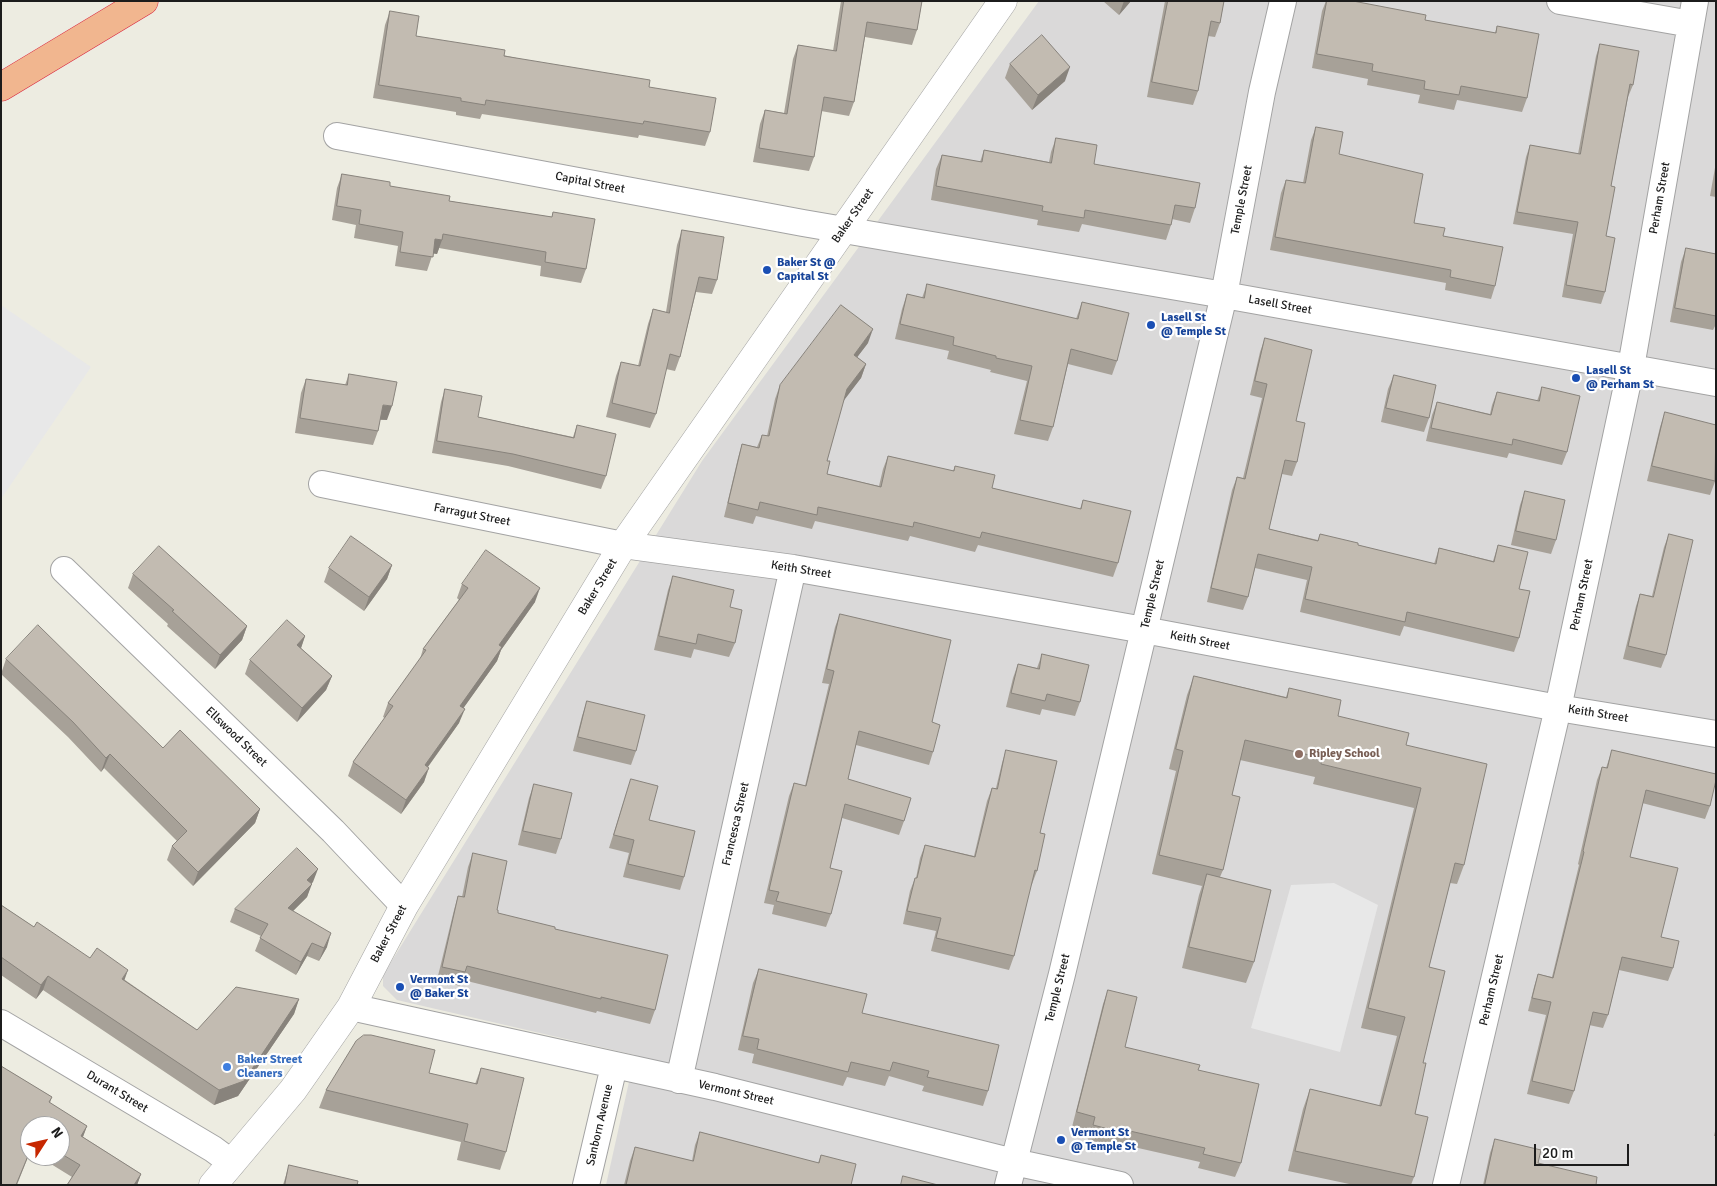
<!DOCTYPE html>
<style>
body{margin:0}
#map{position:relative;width:1717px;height:1186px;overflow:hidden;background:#edece1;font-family:Signika,sans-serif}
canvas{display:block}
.frame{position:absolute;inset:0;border:2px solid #1c1c1c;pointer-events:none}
.north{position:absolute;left:20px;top:1116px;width:50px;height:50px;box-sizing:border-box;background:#fff;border:1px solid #a4a4a4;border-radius:50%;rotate:55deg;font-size:14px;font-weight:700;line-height:20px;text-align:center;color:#1c1c1c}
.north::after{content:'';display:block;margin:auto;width:18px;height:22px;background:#c72700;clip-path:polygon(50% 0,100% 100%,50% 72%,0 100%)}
.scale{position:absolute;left:1534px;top:1144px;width:95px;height:22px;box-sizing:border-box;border:2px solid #1c1c1c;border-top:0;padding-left:6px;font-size:15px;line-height:18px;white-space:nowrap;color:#1c1c1c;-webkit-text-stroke:4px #fff;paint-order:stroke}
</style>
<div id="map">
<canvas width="1717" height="1186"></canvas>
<div class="frame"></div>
<div class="north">N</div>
<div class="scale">20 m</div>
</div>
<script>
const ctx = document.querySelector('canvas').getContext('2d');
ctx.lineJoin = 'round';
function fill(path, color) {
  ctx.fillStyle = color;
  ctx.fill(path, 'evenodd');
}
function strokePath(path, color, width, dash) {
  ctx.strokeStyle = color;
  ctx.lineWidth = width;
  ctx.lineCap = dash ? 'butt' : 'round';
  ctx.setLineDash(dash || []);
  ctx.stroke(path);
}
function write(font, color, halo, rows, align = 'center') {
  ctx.font = font + ' Signika,sans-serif';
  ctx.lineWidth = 4.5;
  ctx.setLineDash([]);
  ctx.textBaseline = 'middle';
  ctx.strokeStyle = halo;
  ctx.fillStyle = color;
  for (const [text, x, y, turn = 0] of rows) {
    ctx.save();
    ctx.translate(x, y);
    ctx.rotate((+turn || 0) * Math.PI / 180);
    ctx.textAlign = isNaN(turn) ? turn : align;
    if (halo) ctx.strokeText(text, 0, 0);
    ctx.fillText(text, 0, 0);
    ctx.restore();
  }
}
fill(new Path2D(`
 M1039,1H1716V1185H606L635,1055L397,1000L383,986V975L702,461Z`), '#dad9d9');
fill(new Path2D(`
 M1,305L91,367L1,499Z
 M1334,883L1378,905L1340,1052L1251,1028L1291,885Z`), '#e8e8e8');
const minor = new Path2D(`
 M1560,1L1691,24
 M337,136L803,223L1224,295L1716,383
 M322,484L623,545L793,568L1144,630L1558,708L1716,734
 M64,570L333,831L404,906
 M351,1007L715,1087L1014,1162L1120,1185
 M1,1023L213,1149L232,1163
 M679,1080L793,568
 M586,1185L614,1066
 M1008,1185L1062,974L1224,295L1262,92L1283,1
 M1446,1185L1558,708L1631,367L1695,1`);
const tertiary = new Path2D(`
 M213,1185L293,1090L351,1007L404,906L623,545L1003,1`);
const trunk = new Path2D(`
 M1,87L144,1`);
strokePath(minor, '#a3a3a3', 28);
strokePath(tertiary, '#a3a3a3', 29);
strokePath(trunk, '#d7223d', 29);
strokePath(minor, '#fff', 26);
strokePath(tertiary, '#fff', 28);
strokePath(trunk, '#f1b68f', 28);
fill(new Path2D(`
 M841,1H922L917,30L912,45L865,37L854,102L849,116L821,111L814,157L809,171L753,162L760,124L765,110L784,113L793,59L798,45L833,51Z
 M1103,1H1131L1119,15Z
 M1165,1H1224L1220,23L1215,37L1208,36L1198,91L1193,105L1147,97Z
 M1326,1H1353L1425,20L1495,33L1497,26L1527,98L1522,112L1457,100L1454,110L1418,103L1420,95L1367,85L1368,79L1312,68L1322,11Z
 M390,11L416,36L649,87L710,132L705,146L639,135L638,138L482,114L480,119L456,115V112L373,98L385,25Z
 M1600,44L1633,85L1628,97L1611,186L1606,236L1605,292L1601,304L1562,297L1573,234L1513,224L1526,157L1530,145L1578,154L1596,56Z
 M1010,64L1065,81L1032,110L1005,78Z
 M1316,127L1339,154L1414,223L1443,236L1495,286L1491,299L1445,290L1446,283L1270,250L1281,193L1286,180L1303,183L1311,140Z
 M1056,138L1094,164L1195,208L1190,223L1172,219L1171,225L1166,240L1082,224L1079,232L1037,225L1038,220L931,200L936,169L942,155L980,162L984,150L1049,162L1051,152Z
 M1716,162V197L1710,196Z
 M342,174L449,201L552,217L553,212L586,269L581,283L540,276L541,266L439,248L437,254L433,253L427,271L395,266L398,246L354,238L356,225L332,220L337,188Z
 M682,230L717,280L712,294L696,292L680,357L675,371L666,369L656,414L650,428L606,417L616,376L621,362L638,366L648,324L653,309L666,312L677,245Z
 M1686,248L1716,254V324L1713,330L1670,322L1681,262Z
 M927,284L1076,319L1082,302L1117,361L1112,375L1068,364L1053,427L1048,441L1014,434L1027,381L990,372L991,370L947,359L949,351L895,339L902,309L907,294L922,298Z
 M1265,338L1296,421L1297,462L1292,476L1282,474L1269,529L1318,540L1320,534L1358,545L1434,564L1439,548L1493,561L1498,545L1519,589V638L1514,652L1404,626L1400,636L1300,612L1307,580L1255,568L1248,597L1243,610L1207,602L1232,490L1237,477L1243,478L1262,398L1250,395L1260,352Z
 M868,343L857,357L866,364L861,378L843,400L827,461V474L879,486L883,469L888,456L953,471L955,466L992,488L1080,509L1083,500L1118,563L1113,577L978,545L975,552L910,536L908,541L815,521L812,529L756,516L753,524L724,517L738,458L742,444L757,447L762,435L767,436L775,399L780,385Z
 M349,374L387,420H380L378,431L373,445L295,433L301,393L306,379L345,385Z
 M1394,375L1429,418L1424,432L1381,422L1388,389Z
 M1542,387L1567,452L1562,465L1509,453L1507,458L1426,441L1432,415L1437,402L1490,414L1492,405L1497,392L1537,401Z
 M445,389L478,417L573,437L577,425L606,476L601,489L508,466L432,453L441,402Z
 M1665,412L1716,479L1710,495L1647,481L1660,427Z
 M1525,491L1556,540L1551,554L1511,545L1520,505Z
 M1669,534L1666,655L1661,668L1623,659L1636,606L1640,594L1652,596L1664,547Z
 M392,565L387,579L364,611L324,582L329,568Z
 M133,574L247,626L242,640L215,669L167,626L168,624L128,588Z
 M673,576L730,607L735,643L729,657L694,649L691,658L654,650L668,590Z
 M462,584L535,602L501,650L497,661L463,708L459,723L428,767L424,782L401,814L348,776L353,762L385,718L383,717L388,703L420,659L423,649L459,600L457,598Z
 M840,614L932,722L933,752L929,765L856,745L848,779L904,821L899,835L842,818L830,868L831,914L826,927L772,914L774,905L764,903L789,796L794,783L805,786L829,684L822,683L835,627Z
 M305,636L301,648L332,676L326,690L297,722L245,674L250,660Z
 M1042,654L1080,702L1075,716L1042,709L1040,715L1006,707L1013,678L1018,664L1037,668Z
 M6,659L163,748L260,809L255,823L193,886L167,860L172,846L177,841L104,768L101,772L68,737L1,674Z
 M1194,676L1286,697L1289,688L1338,716L1406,745L1464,865L1457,884L1450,883L1429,967L1423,1063L1415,1114L1414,1177L1411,1185H1354L1288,1171L1303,1109L1310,1089L1379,1106L1397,1036L1361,1028L1414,808L1313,784L1315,777L1240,760L1232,795L1223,870L1220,877L1254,962L1246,983L1182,968L1199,895L1202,886L1152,874L1176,771L1169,769L1187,695Z
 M587,701L636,751L631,765L573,751L582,716Z
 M1006,750L1040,833L1037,871L1032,884H1031L1014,956L1009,970L931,951L936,931L903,924L910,891L915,878H916L920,858L925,845L974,856L987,801L992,788H996L1002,763Z
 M1612,750L1710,806L1705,819L1642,803L1630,857L1673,968L1668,981L1619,970L1608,1015L1603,1028L1589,1025L1574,1091L1569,1104L1527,1094L1546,1015L1528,1011L1534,987L1538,974L1552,977L1579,865L1578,864L1597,780L1602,767L1606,768Z
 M631,779L649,820L684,877L680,890L623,877L629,853L609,848Z
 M534,784L561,839L556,854L518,845L529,798Z
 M473,853L498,913L655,1010L650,1024L597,1011L596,1013L463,980L460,986L437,980L454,910L458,896L462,897L468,867Z
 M313,882L311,884L307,897L293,911L327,947L319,961L307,956L296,975L255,951L261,936L230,922L235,909Z
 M1,905L34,927L90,958L125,980L197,1030L299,999L294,1014L238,1096L214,1105L43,990L36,999L1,975Z
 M759,969L862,1013L988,1091L983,1106L922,1091L924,1086L889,1076L885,1086L847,1077L843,1086L752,1063L754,1054L738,1050L753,983Z
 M1108,990L1125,1047L1198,1070L1241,1163L1235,1177L1198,1168L1200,1162L1116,1143L1115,1146L1088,1140L1090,1131L1072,1127L1103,1004Z
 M1,1066L52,1097L50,1103L87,1126L83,1137L141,1174L137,1185H67L72,1177L38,1156H60V1126H30V1152L17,1185H1Z
 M481,1068L506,1152L500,1170L457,1160L461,1142L319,1108L326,1090L429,1073L475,1084Z
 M1716,1127V1136H1714Z
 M700,1132L818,1163L821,1155L851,1185H624L630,1161L635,1147L692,1161L695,1145Z
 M1495,1139L1538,1163L1596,1185H1483L1490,1153Z
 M289,1165L357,1185H283Z`), '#a7a198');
fill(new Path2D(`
 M1124,1H1131L1119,15Z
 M1070,67L1065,81L1032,110L1038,95Z
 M435,239L442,240L437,254L430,253Z
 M873,329L868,343L849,368L854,355Z
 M866,364L861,378L842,403L847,389Z
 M383,405L392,406L387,420L377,419Z
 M392,565L387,579L364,611L369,597Z
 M540,588L535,602L501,650L497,661L455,720L460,706L499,645Z
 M247,626L242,640L215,669L220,655Z
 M305,636L300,651L297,645Z
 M332,676L326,690L297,722L302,708Z
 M465,709L459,723L419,779L425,765Z
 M110,754L104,768L101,772L106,758Z
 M429,768L424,782L401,814L406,800Z
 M260,809L255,823L193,886L198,872Z
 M318,869L313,882L302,893L307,880Z
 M312,884L307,897L283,921L288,908Z
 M331,933L327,947L319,961L324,948Z
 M312,943L307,956L296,975L301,962Z
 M128,970L123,984L122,979Z
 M48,976L43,990L36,999L41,985Z
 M299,999L294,1014L238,1096L214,1105L219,1090Z
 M87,1126L82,1139L81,1136Z
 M141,1174L137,1185H134Z`), '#88837c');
const building = new Path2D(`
 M844,1H922L917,30L867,22L854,102L824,97L814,157L759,148L765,110L787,114L798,45L836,51Z
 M1168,1H1224L1220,23L1211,21L1198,91L1152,82Z
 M1327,1H1353L1426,15L1425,20L1496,33L1497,26L1539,34L1527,98L1461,86L1459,95L1424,89L1425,81L1372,71L1373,64L1317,54Z
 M390,11L419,16L416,36L505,50L504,56L650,80L649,87L716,98L710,132L644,121L643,124L486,100L485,105L461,101V98L379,85Z
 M1042,35L1070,67L1038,95L1010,64Z
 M1600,44L1639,51L1633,85L1630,84L1611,186L1615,187L1606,236L1615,238L1605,292L1566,285L1578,222L1517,212L1530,145L1580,154Z
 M1316,127L1343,132L1339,154L1423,174L1414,223L1445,228L1443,236L1503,247L1495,286L1450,277L1451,270L1275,237L1286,180L1305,183Z
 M1056,138L1097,145L1094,164L1200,183L1195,208L1175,205L1171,225L1085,210L1084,218L1042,211L1043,206L936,186L942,155L982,162L984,150L1051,163Z
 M342,174L390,182V186L450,196L449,201L552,217L553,212L595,219L586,269L545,262L546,252L443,234L442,240L435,239L433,257L400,252L403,232L359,224L361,210L337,206Z
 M682,230L724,237L717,280L699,277L680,357L670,354L656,414L612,403L621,362L640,366L653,309L669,313Z
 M1686,248L1716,254V316L1675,308Z
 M927,284L1078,319L1082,302L1129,313L1117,361L1071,349L1053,427L1020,420L1032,366L996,358V356L953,345L954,337L900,324L907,294L924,298Z
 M841,305L873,329L854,355L866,364L847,389L827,461H830L827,474L881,487L888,456L954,471L955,466L995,475L992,488L1081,509L1083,500L1131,511L1118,563L982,532L980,538L914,522L913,527L818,507L817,515L760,502L758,510L728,503L742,444L759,448L762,435L769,436L780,385Z
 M1265,338L1312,350L1296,421L1305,423L1297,462L1285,460L1269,529L1318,541L1320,534L1358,543V545L1436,564L1439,548L1494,562L1498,545L1528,552L1519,589L1530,591L1519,638L1407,612L1405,622L1305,599L1312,567L1258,554L1248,597L1211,588L1237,477L1245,479L1267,384L1255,381Z
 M349,374L397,382L392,406L383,405L378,431L300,418L306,379L347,385Z
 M1394,375L1436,385L1429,418L1386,408Z
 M1542,387L1580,396L1567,452L1513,439L1512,445L1431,428L1437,402L1491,415L1497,392L1539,401Z
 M445,389L482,396L478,417L574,438L577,425L616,434L606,476L513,454L437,441Z
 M1665,412L1716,425L1715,481L1652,466Z
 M1525,491L1565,500L1556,540L1516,531Z
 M1669,534L1693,540L1666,655L1628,646L1640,594L1653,597Z
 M351,536L392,565L369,597L329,568Z
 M159,546L247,626L220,655L172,611L174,610L133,574Z
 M486,550L540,588L499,645L502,647L460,706L465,709L425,765L429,768L406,800L353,762L393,706L388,703L426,650L423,649L468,588L462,584Z
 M673,576L734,590L730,607L742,610L735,643L698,634L696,644L659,636Z
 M840,614L951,640L932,722L940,725L933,752L859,731L848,779L911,798L904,821L845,804L830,868L842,871L831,914L776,901L779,892L769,890L794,783L806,786L834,671L827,669Z
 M287,620L305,636L297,645L332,676L302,708L250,660Z
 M38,625L163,748L180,730L260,809L198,872L172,846L187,831L110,754L106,758L73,722L6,659Z
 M1042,654L1089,665L1080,702L1047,694L1045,701L1011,693L1018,664L1039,669Z
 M1194,676L1287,698L1289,688L1341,700L1338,716L1409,733L1406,745L1487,764L1464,865L1455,863L1429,967L1445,971L1423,1063H1426L1415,1114L1428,1117L1414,1177L1295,1151L1310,1089L1381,1106L1405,1017L1368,1008L1421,788L1321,764L1322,758L1245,740L1232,795L1240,797L1223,870L1159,855L1183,751L1176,749Z
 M587,701L645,715L636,751L578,737Z
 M1006,750L1057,761L1040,833L1045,834L1037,871L1035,870L1014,956L936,938L941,918L907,911L915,878H917L925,845L975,857L992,788L997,789Z
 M1612,750L1716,774V780L1710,806L1646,790L1630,857L1678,868L1661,937L1679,941L1673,968L1622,957L1608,1015L1593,1012L1574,1091L1532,1081L1551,1002L1532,998L1538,974L1553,978L1584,852L1583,851L1602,767L1607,768Z
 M631,779L658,786L649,820L695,831L684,877L628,864L634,840L614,835Z
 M534,784L572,793L561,839L523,831Z
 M297,848L318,869L307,880L312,884L288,908L331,933L324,948L312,943L301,962L260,938L268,924L235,909Z
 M473,853L507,861L497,910H498V913L555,927V929L668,955L655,1010L601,997V999L467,966L465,972L442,967L458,896L464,897Z
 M1207,874L1271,890L1254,962L1189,947Z
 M1,905L34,927L37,922L90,958L97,948L128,970L122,979L197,1030L236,987L299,999L244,1081L219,1090L48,976L41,985L1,957Z
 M759,969L867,994L862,1013L999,1045L988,1091L927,1077L929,1071L893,1062L890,1071L851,1062L848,1072L757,1049L759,1039L743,1036Z
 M1108,990L1137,997L1125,1047L1200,1065L1198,1070L1259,1084L1241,1163L1203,1154L1205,1148L1121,1129L1120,1132L1093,1125L1095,1117L1077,1112Z
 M364,1035H371L435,1050L429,1073L477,1084L481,1068L524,1078L506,1152L464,1141L468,1124L326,1090L356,1041Z
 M1,1066L52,1097L49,1102L87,1126L81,1136L141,1174L134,1185H67L80,1165L60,1153V1126H30V1151L16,1185H1Z
 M700,1132L819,1163L821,1155L856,1164L851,1185H626L635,1147L693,1161Z
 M1495,1139L1541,1150L1538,1163L1597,1177L1596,1185H1485Z
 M289,1165L358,1181L357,1185H285Z
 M903,1176L938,1185H901Z`);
fill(building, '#c2bbb1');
strokePath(building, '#88837c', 1);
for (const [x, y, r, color] of [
 [767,270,5,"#1a4fb4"],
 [1151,325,5,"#1a4fb4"],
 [1576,378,5,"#1a4fb4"],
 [1299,754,5,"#8d6e63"],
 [400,987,5,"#1a4fb4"],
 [227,1067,5,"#3f7fe0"],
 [1061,1140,5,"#1a4fb4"]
]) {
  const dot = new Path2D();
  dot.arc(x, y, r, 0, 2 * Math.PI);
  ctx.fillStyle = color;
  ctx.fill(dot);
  strokePath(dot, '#fff', 2);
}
write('12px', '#1c1c1c', '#fff', [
 ["Capital Street",590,183,11],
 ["Perham Street",1660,198,-80],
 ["Temple Street",1242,200,-79],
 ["Baker Street",853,216,-55],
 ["Lasell Street",1280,305,10],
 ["Farragut Street",472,515,11],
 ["Keith Street",801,570,9],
 ["Baker Street",598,587,-59],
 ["Temple Street",1153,594,-77],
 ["Perham Street",1582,595,-78],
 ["Keith Street",1200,641,11],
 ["Keith Street",1598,714,9],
 ["Ellswood Street",236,737,44],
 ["Francesca Street",736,824,-77],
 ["Baker Street",389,934,-62],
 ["Temple Street",1058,988,-76],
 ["Perham Street",1492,990,-77],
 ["Durant Street",117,1092,31],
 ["Vermont Street",736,1093,13],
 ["Sanborn Avenue",600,1125,-77]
]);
write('bold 12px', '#164399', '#fff', [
 ["Baker St @",777,263],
 ["Capital St",777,277],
 ["Lasell St",1161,318],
 ["@ Temple St",1161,332],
 ["Lasell St",1586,371],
 ["@ Perham St",1586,385],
 ["Vermont St",410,980],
 ["@ Baker St",410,994],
 ["Vermont St",1071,1133],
 ["@ Temple St",1071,1147]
], 'left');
write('bold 12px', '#785e54', '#fff', [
 ["Ripley School",1309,754]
], 'left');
write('bold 12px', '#366cbe', '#fff', [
 ["Baker Street",237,1060],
 ["Cleaners",237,1074]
], 'left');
</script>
